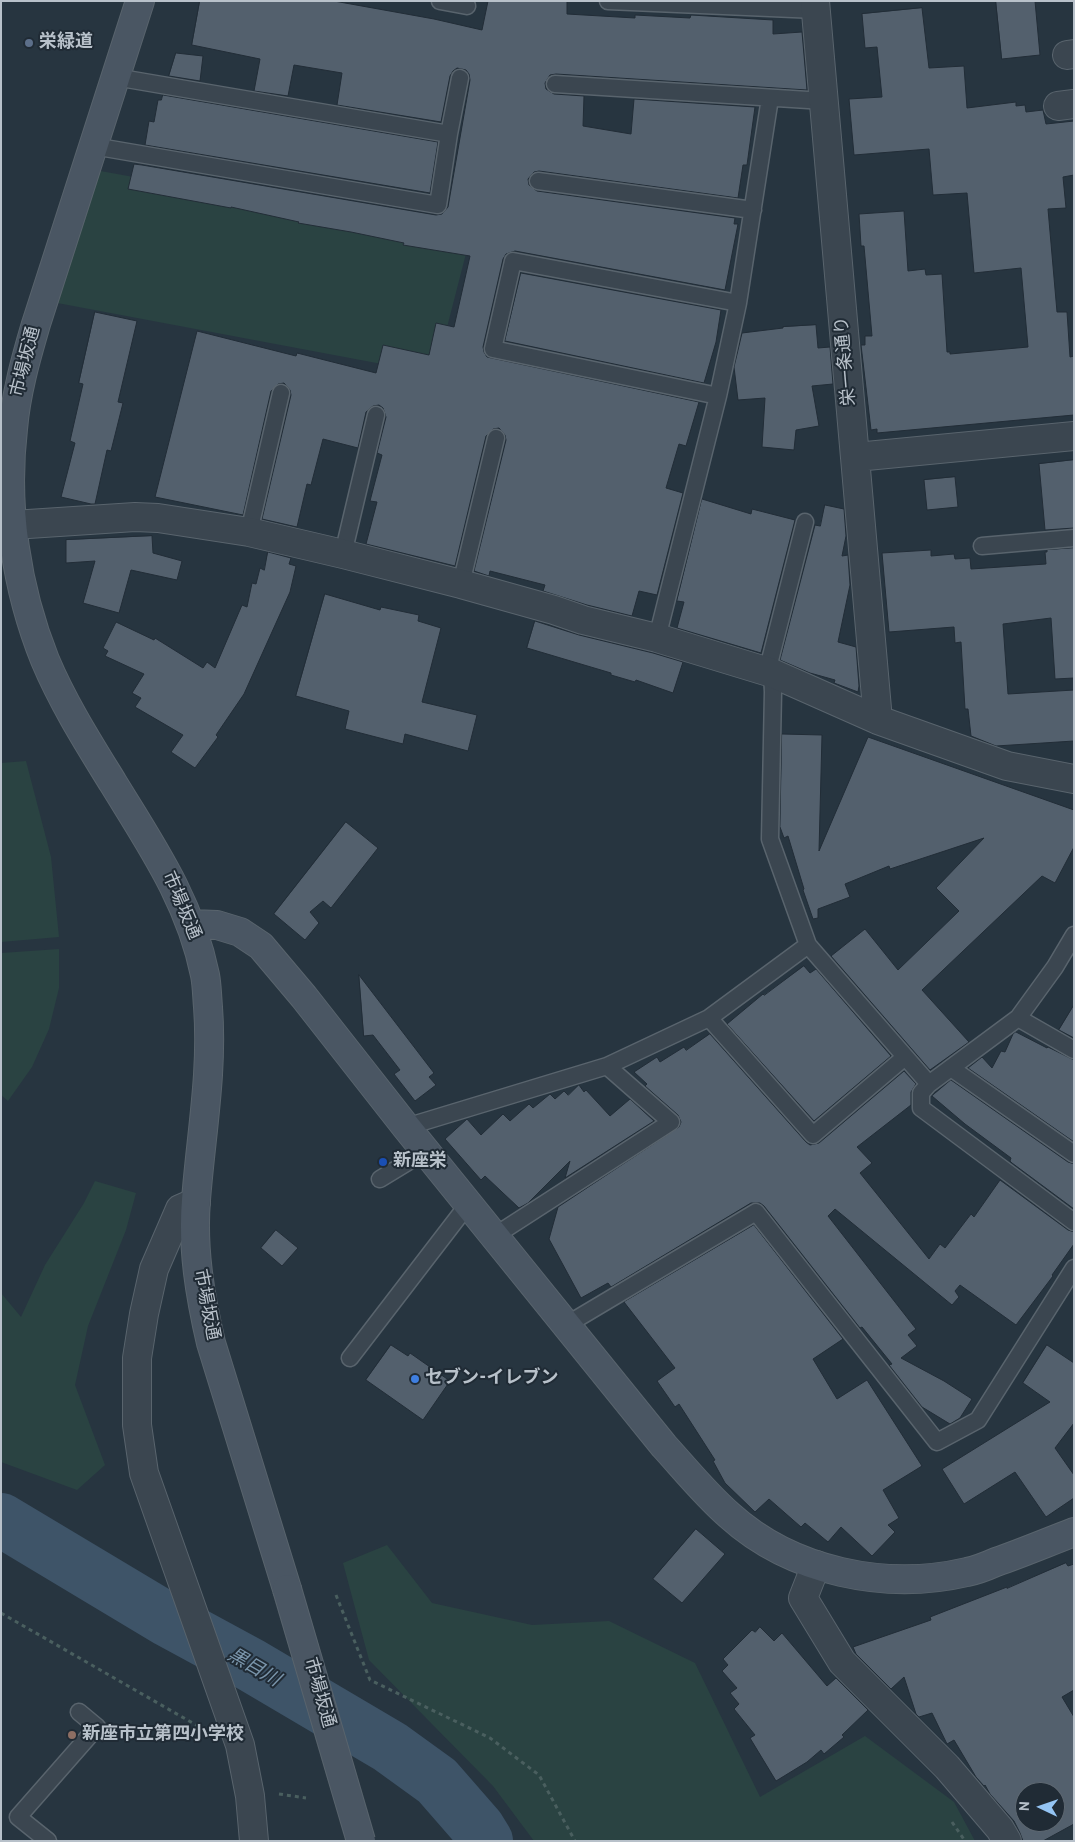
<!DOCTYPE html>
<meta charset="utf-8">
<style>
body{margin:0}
#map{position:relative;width:1075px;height:1842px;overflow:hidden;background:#273540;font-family:Overpass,sans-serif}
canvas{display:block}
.frame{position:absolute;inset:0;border:2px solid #b8c1ca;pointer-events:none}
.north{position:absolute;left:1015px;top:1782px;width:50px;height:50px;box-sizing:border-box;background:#202b35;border:1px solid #5d6771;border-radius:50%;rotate:273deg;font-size:14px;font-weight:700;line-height:20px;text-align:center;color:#b8c1ca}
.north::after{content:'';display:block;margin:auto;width:18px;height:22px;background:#94c4f3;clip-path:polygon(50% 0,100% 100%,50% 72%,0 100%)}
</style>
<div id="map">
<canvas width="1075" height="1842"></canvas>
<div class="frame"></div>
<div class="north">N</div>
</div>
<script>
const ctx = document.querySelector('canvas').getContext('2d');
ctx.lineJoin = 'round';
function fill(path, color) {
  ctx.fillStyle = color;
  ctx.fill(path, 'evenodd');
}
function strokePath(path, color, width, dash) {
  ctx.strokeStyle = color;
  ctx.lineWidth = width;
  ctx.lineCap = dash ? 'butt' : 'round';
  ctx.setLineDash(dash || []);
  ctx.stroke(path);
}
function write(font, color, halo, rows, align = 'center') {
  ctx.font = font + ' Overpass,"Noto Sans JP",sans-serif';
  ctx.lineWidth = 4;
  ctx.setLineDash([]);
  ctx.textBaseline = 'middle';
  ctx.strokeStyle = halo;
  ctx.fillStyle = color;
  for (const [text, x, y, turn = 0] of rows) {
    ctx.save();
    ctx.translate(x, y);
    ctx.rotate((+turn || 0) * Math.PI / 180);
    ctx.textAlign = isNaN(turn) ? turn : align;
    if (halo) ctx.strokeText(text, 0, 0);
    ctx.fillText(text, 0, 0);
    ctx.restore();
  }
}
fill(new Path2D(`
 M95,170L470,238L435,374L52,302Z
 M26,761L51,857L59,937L1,942V763Z
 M59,949V988L49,1029L32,1067L8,1101L1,1095V953Z
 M95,1181L136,1193L126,1230L88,1326L75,1385L105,1465L77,1490L1,1462V1293L21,1317L45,1265L84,1203Z
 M387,1545L432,1603L532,1625L609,1621L695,1663L760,1797L865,1736L954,1802L975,1841H534L493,1786L369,1660L343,1563Z`), '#2a4342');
strokePath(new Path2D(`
 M1,1520L168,1620L251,1665L390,1747L437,1781L478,1828L486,1841`), '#3e5468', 54);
const building = new Path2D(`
 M200,1H334L434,19L482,30L488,1H567V14L635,18V15L690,18L691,15L773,20V34L802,32L807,90L556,74L550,75L545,83L546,89L554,94L584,96L583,126L631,134L634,99L755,107L747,165H743L738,198L539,171L534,172L528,179L529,185L537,191L735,218L734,224H738L725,290L515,251L506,254L503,259L483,347L484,352L487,357L699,402L686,446L679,444L666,488L683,493L657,595L639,591L632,616L587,605L543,591L545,585L490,571L489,576L474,571L506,440L505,435L499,428L493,429L486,436L455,566L366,544L377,502L370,501L382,455L377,453L386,417L383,408L379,405L373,406L366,412L358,448L323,439L311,485L307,484L297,527L262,519L291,395L290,390L284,383L278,384L271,391L243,515L155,497L197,331L296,356L297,353L376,373L383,345L429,355L436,323L454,327L470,256L403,245L404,243L351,232L298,223L299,222L231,207V208L128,189L134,164L142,165L436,215L442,214L448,207L470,80L469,74L466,70L457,68L453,71L450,76L441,122L337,105L342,73L294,65L288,96L254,91L260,59L192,45Z
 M996,1H1035L1040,55L1002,59Z
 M922,8L929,68L964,66L967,108L1016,102V106L1025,105L1026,112L1043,110L1046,124L1074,121V175L1063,177L1066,208L1048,209L1057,312H1067L1070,357L1074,356V415L877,433V429L871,430L861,345H865V336H872L864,246H861L859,214L904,211L908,271L925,269L926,275L942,274L947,352H950V354L1028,347L1021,268L974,273L967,193L933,195L929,149L854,155L849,99L882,97L877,47L865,48L862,14Z
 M176,53L203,56L200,81L169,76Z
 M163,95L438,142L430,193L145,145L149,121L154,122L158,100H161Z
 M521,273L721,310L716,342L704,383L505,341Z
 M95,312L137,321L118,402L123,403L111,451L107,450L95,504H91L61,497L75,443L70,441L83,384L79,383Z
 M816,325L818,348L830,347L833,384L812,386L819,426L796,430L794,450L762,447L765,398L738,400L734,367L742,333L783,328V327Z
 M1074,460V528L1045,530L1039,464Z
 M955,477L958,507L927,510L924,480Z
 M702,499L751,514L752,509L795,520L761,653L677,628L684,602L677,601Z
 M825,505L844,509L846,536L842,556L848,555L850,585L838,642L856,647L859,686L858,692L834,683L835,680L810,673L780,660L815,525L820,526Z
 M152,536L153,553L182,561L177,580L131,570L119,613L83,603L95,561L66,563V540Z
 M1074,548V678L1055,679L1051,618L1003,624L1008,694L1074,690V741L996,746L971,736L968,709H965L961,642L955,643L954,627L889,632L882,553L931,550V556L954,554L955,559L970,558L971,569L1046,564L1045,552H1047V550Z
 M268,552L291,558L289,564L296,566L290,592L244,694L216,735L218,737L195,768L171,752L183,735L135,707L141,698L132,693L144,674L105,656L108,651L103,648L116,622L154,640L155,638L203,668L207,662L215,668L242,605L247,607L252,583L256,584L260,568L264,570Z
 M325,594L380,610L381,607L419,615L418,621L441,628L422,702L477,715L468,751L405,734L403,744L345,729L349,711L296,696Z
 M535,621L579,635L653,653L683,662L673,693L636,680L635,682L611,675V673L527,648Z
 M782,734L822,735L819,851L868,737L1074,810V847L1055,883L1042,876L922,990L969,1042L930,1070L831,956L865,929L898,970L959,911L936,888L984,838L890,869L889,866L845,884L850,897L818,909V918L813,919L803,890L804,889L788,836L784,838L780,827Z
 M346,822L378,848L331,908L323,901L310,912L319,923L305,940L274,914Z
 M804,966L810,973L816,969L891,1056L814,1121L727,1024L763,994L764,995Z
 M359,975L434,1073L429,1077L436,1085L415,1101L394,1074L400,1070L373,1035L364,1036Z
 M1074,1005V1038L1059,1030Z
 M1016,1032L1047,1048L1048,1047L1074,1060V1142L968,1068L982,1057L992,1068L1001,1051L1005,1052L1013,1034Z
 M710,1034L806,1142L810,1145L819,1143L904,1071L916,1084L911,1092V1105L857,1147L872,1163L860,1173L929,1259L940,1244L945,1248L971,1214L974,1217L1000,1180L1068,1230L1074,1232V1244L1052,1275L1053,1276L1016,1325L960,1285L955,1291L959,1297L952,1305L835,1209L828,1216L916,1329L908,1335L917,1346L901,1358L944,1381L972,1399L960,1418L950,1424L922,1407L889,1365L892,1364L862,1327L860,1328L764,1206L760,1203H751L611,1287L608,1283L581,1298L549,1239L558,1207L679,1127L681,1122L678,1115L645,1086L647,1084L634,1072L657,1057L660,1062L684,1047L686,1050Z
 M951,1080L1068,1162L1074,1164V1209L1012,1163L1010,1161L1011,1158L965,1124L932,1096Z
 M579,1085L584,1092L586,1090L610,1116L630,1099L654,1121L565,1178L570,1161L528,1203L519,1208L485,1176L481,1180L445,1139L467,1119L481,1135L503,1114L510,1121L529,1104L533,1108L550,1094L555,1099L564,1091L568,1095Z
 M754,1225L843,1339L813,1359L837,1399L867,1380L922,1466L883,1490L899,1518L888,1525L895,1532L872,1556L841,1527L828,1542L805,1523L801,1527L769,1499L755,1512L725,1483L713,1461L715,1460L679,1404L675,1407L657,1381L675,1368L624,1302Z
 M276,1230L298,1248L282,1266L261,1248Z
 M391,1345L408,1356L410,1353L450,1381L423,1420L366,1380Z
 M1047,1345L1074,1363V1423L1055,1448L1074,1475V1498L1046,1517L1015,1472L964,1504L942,1469L1050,1402L1023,1383Z
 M696,1529L725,1554L682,1603L653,1579Z
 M1066,1563L1068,1566L1074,1564V1690L1062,1697L1074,1717V1824L1043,1841H1023L1020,1833L1014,1821L990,1794L985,1785L984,1786L976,1777L954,1740L947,1744L932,1713L919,1717L916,1714L904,1677L891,1689L856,1654L853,1647L931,1620L930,1617L1007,1587V1588ZM1025,1792H1055V1822H1025Z
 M760,1627L774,1641L782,1633L827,1686L836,1678L868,1710L842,1735L844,1737L824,1754L821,1750L807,1762L776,1781L750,1738L755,1735L734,1709L739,1704L730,1693L737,1688L722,1671L728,1665L723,1659L752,1630L755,1632Z`);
fill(building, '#53606d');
strokePath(building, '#222d37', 1);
const lane = new Path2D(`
 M440,1L467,6
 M608,1L816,10
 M555,84L824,101
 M449,134L460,78
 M93,146L438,205L449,134L115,77
 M538,181L753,210
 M718,396L493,349L513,261L738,303
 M805,522L769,664L772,673L773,692L770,839L808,945L929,1084L1018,1018L1055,967L1074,935
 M249,532L281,393
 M982,546L1074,538
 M343,554L376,415
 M461,584L496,438
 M657,638L718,396L738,303L770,98
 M709,1018L813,1135L905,1057
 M1018,1018L1074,1050
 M951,1068L1074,1154
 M929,1084L921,1093V1108L1074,1222
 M406,1127L607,1066L709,1018L808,945
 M380,1179L426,1151
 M496,1235L671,1122L607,1066
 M568,1324L756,1212L937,1442L978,1420L1074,1268
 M350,1358L469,1203
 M48,1841L18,1817L97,1727L79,1712`);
const street = new Path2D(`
 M815,1L878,720
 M1067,55L1074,54
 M1058,106L1074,104
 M856,457L1074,436
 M13,525L135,517L158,518L249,532L343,554L461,584L554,610L583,620L657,638L772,673L878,720L1007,766L1074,779
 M196,1202L180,1209L154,1269L144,1314L137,1358V1425L144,1473L240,1745L250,1796L254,1841
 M816,1565L803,1598L842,1662L947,1767L1000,1829L1007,1841`);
const secondary = new Path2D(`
 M140,1L36,324C26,358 16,393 13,429C4,506 16,588 45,660C63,703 89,744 113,783C151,845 190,901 205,975C207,985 207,996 208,1007C213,1071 201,1135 196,1200C192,1248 200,1296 211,1343L287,1589
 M191,924L217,925L240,932L261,946L304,997L406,1127L664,1446C685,1469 705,1494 729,1515C792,1572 886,1591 967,1572C977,1570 987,1566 996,1562C1022,1553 1048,1542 1074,1532`);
strokePath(lane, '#59646d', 19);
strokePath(street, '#59646d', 30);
strokePath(secondary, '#59646d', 30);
strokePath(new Path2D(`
 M336,1595L370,1680L490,1738L539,1775L575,1841
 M1,1613L203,1729
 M279,1794L306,1798
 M952,1822L965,1841`), '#4a5f5f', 3, [4, 4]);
strokePath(lane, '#3b4650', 16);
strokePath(street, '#3b4650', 28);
strokePath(secondary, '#4a5663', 28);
const secondaryBridge = new Path2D(`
 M287,1589L361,1841`);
strokePath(secondaryBridge, '#59646d', 30, []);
strokePath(secondaryBridge, '#4a5663', 28);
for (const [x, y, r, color] of [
 [29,43,5,"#5c6f8a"],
 [383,1162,5,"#1a4fb4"],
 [415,1379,5,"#3f7fe0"],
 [72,1735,5,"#8d6e63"]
]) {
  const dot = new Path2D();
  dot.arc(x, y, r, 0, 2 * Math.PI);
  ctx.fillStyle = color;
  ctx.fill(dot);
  strokePath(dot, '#202b35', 2);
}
write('bold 18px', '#b8c1ca', '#202b35', [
 ["栄緑道",39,43],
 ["新座栄",393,1162],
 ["セブン-イレブン",425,1379],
 ["新座市立第四小学校",82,1735]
], 'left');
write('18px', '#b8c1ca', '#202b35', [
 ["栄一条通り",847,361,-95],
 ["市場坂通",27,362,-76],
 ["市場坂通",180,906,67],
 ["市場坂通",205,1305,79],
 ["市場坂通",318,1693,74]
]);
write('italic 19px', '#7a95ab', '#202b35', [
 ["黒目川",253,1669,30]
]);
</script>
